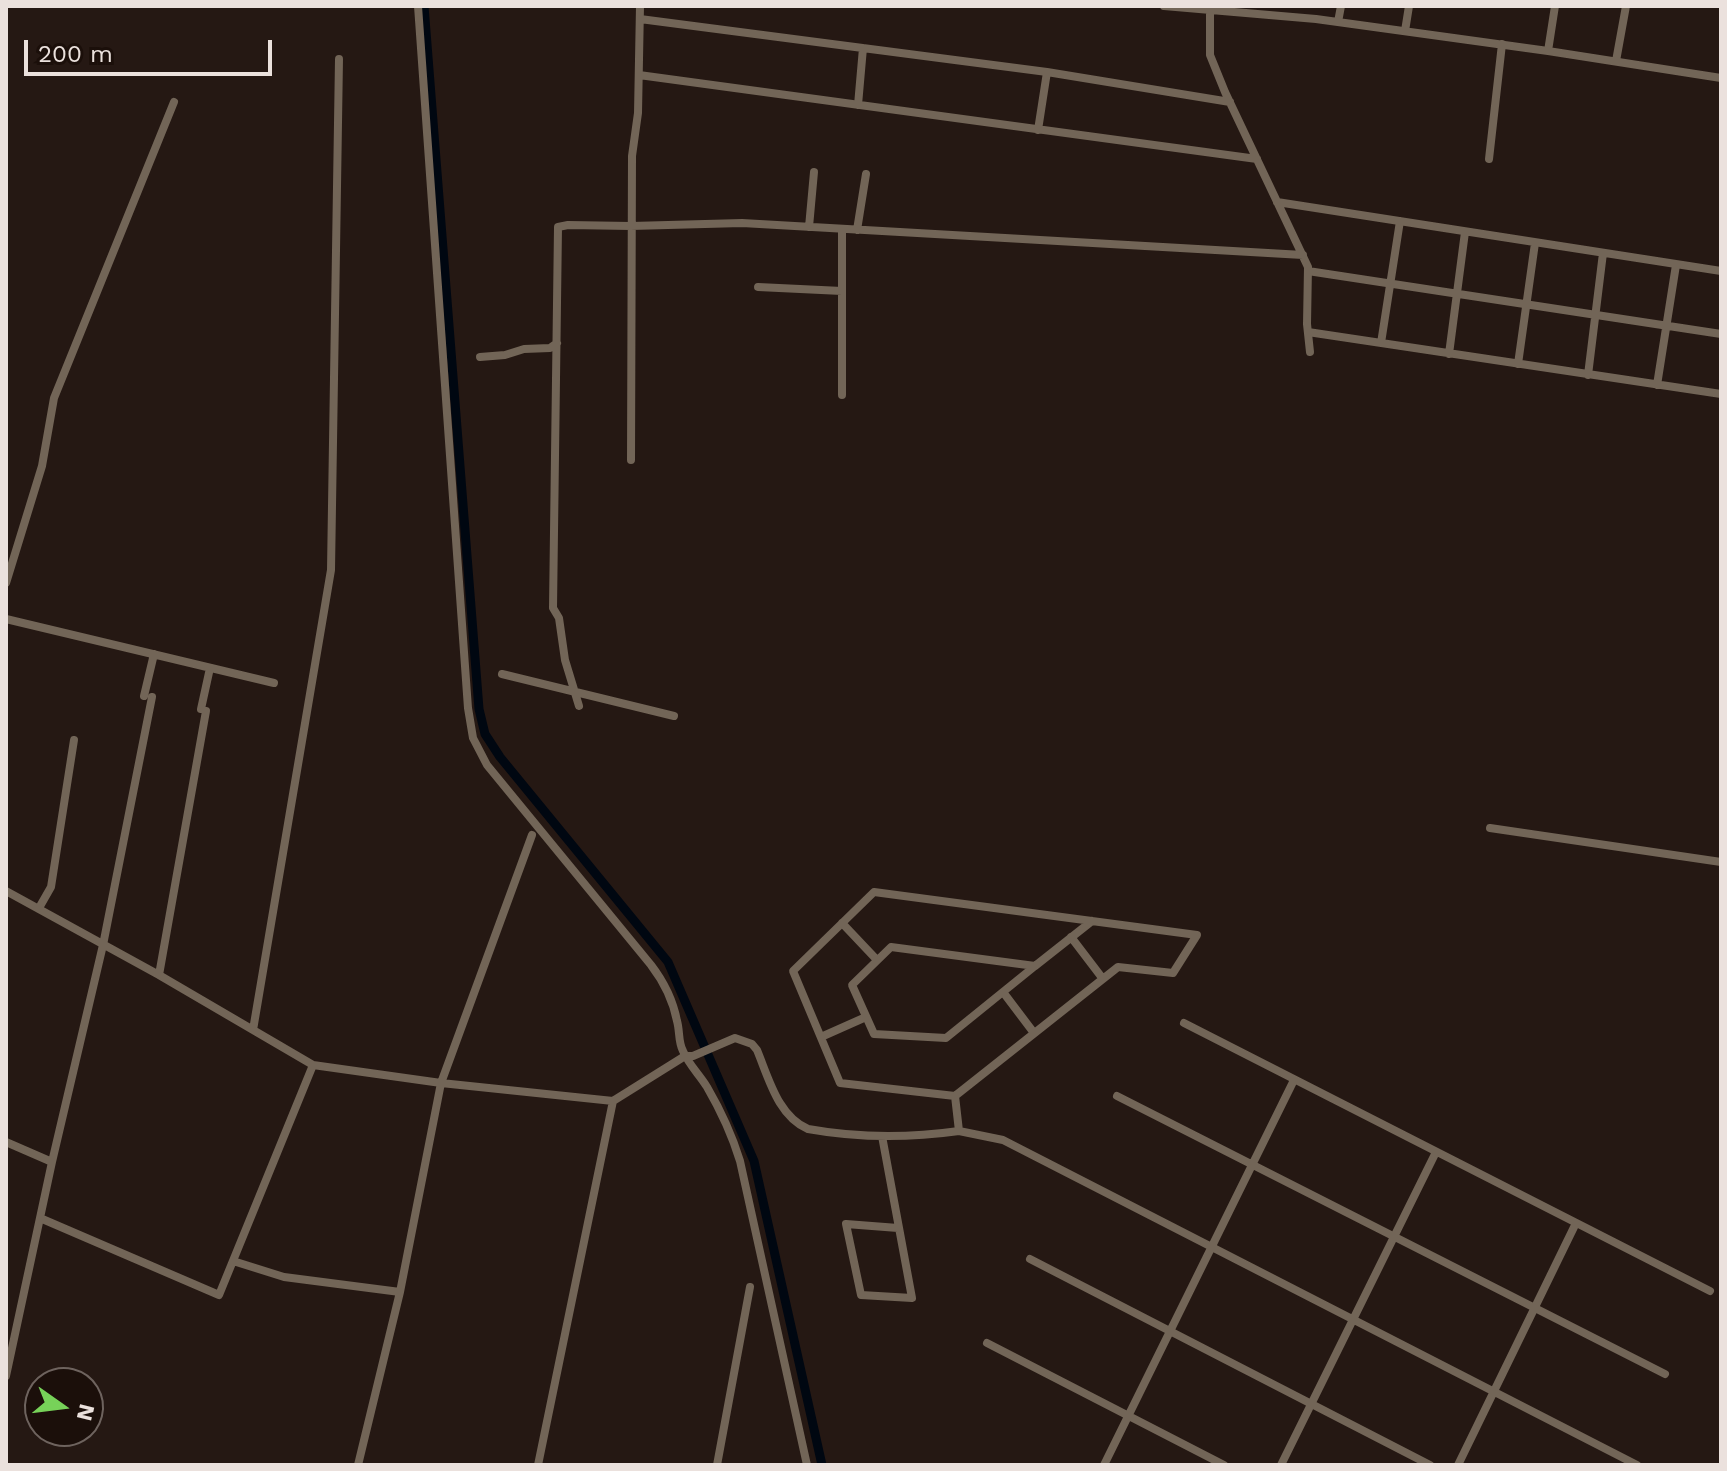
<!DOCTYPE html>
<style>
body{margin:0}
#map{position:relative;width:1727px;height:1471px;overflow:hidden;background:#251813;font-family:"Work Sans",sans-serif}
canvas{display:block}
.frame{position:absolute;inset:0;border:8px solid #ebe1dd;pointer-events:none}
.north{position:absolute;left:24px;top:1367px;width:80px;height:80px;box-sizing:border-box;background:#1b0f0a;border:2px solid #6e635e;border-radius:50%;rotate:104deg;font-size:22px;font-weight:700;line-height:32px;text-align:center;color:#ebe1dd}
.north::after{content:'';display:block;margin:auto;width:28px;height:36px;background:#77d259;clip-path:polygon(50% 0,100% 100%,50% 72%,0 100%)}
.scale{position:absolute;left:24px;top:40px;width:248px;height:36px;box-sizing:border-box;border:4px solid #ebe1dd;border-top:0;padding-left:10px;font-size:24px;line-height:28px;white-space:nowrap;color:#ebe1dd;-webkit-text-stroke:6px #1b0f0a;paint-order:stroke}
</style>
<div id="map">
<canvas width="1727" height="1471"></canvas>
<div class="frame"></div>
<div class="north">N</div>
<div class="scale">200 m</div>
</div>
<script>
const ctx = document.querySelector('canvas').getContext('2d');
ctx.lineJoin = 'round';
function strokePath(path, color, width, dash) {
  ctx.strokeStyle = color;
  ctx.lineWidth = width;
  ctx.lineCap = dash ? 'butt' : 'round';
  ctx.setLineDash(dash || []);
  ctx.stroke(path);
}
strokePath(new Path2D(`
 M424,6L479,709L485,734L500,757L668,962L754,1161L822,1465`), '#000711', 9);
strokePath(new Path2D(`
 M418,6L468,708L473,738L487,765L651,965C664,982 673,1000 677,1021C680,1031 678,1042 683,1051C689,1065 699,1074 707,1087C721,1111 732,1135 740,1161L807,1465
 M1164,6L1316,19L1548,51L1721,78
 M1210,7V55L1225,92L1308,267L1307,324L1310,352
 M640,19L1047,72L1230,102
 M1338,22L1341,6
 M1405,31L1409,6
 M1548,51L1555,6
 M1616,61L1626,6
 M639,75L1257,159
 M858,105L863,48
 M1038,130L1047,72
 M1489,159L1502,44
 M1277,202L1721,271
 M809,227L814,172
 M842,229V395
 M857,230L866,174
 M1308,271L1721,334
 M758,287L842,291
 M1308,332L1721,394
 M1381,343L1400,221
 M1449,354L1465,232
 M480,357L505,355L524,349L550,348L557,343
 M1518,364L1535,243
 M1588,375L1603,253
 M1657,385L1676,265
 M631,460L632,156L638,113L640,6
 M6,583L42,466L54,398L174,102
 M6,619L274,683
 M502,674L674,716
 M144,696L154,654
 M579,706L565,660L559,618L553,608L558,227L568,225L631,226L742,223L1303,255
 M201,709L210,668
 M1490,828L1721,862
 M6,891L159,975L313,1065L441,1083L613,1101L685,1056H693L735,1038L752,1044L757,1050C769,1079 778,1116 808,1129C858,1138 909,1138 959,1131
 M874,892L1197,935L1173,973L1118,967L955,1096L840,1083L793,971Z
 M39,908L51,887L74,740
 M842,923L877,960
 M1071,937L1103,979
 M1035,966L946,1038L874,1034L852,985L891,947L1035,966L1092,921
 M159,975L206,711
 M1003,992L1034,1033
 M1184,1023L1710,1291
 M253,1030L331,570L339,59
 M821,1037L866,1017
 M955,1096L959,1131L1003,1140L1637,1465
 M1117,1096L1665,1374
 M882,1136L912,1298L861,1295L846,1224L898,1228
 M6,1142L52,1162
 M40,1218L219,1295L313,1065
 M1030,1259L1430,1465
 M233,1261L284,1277L400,1292
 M987,1343L1224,1465
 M6,1376L52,1162L103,945L152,697
 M358,1465L400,1292L441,1083L532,835
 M538,1465L613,1101
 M717,1465L750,1287
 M1104,1465L1294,1080
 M1281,1465L1436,1152
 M1458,1465L1576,1223`), '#726557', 8);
</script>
